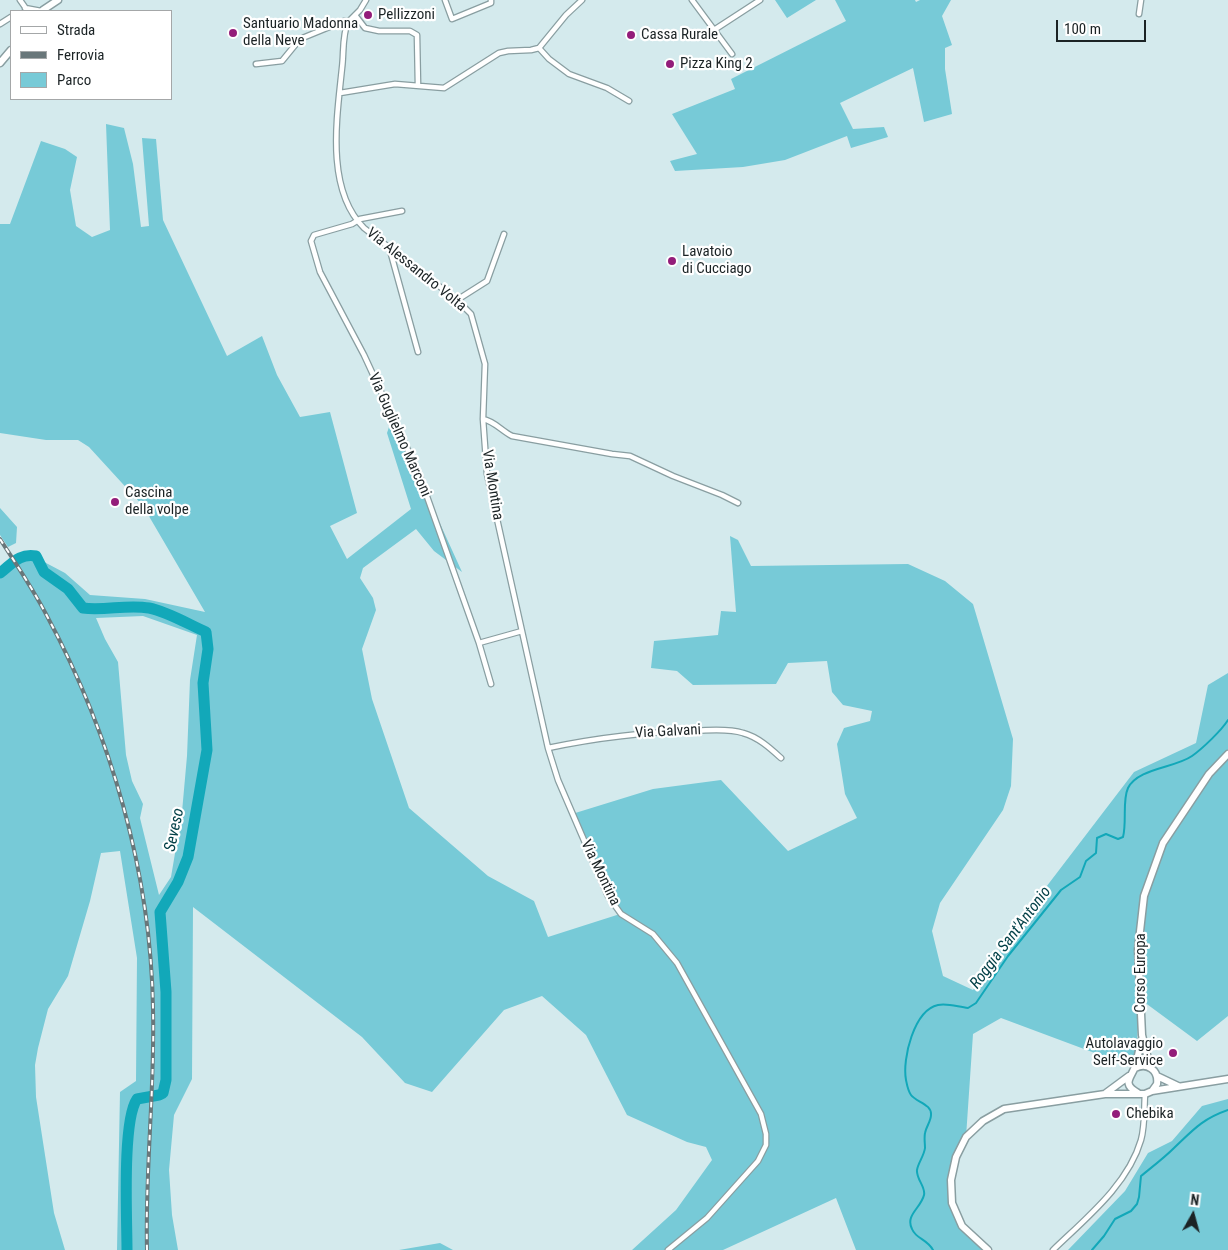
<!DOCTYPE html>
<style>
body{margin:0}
#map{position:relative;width:1228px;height:1250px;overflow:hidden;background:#d4eaed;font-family:"Roboto Condensed",sans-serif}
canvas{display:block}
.legend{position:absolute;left:10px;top:10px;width:162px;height:90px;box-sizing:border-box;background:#fff;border:1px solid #a4a7a8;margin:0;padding:6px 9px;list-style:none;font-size:15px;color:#1b2325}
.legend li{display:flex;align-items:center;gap:10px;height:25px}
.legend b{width:25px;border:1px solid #a4a7a8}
.north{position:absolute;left:1168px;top:1190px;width:50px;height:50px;-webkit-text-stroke:4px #fff;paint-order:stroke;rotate:7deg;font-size:14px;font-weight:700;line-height:20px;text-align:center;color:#1b2325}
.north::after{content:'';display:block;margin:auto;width:18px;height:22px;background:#1b2325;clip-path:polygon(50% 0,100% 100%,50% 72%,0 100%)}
.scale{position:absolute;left:1056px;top:20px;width:90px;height:22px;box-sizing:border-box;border:2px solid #1b2325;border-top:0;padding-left:6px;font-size:15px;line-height:18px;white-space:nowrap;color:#1b2325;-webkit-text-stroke:4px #fff;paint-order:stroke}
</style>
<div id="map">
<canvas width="1228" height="1250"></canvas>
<ul class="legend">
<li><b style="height:6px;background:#fff"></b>Strada</li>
<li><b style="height:6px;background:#69777a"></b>Ferrovia</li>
<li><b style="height:14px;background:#77cad7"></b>Parco</li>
</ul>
<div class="north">N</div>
<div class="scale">100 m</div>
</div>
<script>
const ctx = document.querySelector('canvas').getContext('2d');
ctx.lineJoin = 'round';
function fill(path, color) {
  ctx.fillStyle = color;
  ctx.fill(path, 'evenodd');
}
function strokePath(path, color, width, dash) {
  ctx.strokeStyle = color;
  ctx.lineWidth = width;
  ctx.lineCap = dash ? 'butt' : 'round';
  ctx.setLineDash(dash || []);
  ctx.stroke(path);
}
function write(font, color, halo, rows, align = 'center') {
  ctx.font = font + ' "Roboto Condensed",sans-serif';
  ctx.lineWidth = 4.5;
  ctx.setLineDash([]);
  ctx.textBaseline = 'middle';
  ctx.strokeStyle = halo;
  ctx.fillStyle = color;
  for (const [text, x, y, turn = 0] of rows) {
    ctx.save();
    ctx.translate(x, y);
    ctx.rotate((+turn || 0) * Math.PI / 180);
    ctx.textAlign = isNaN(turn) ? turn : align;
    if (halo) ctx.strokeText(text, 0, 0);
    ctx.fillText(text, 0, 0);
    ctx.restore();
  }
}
fill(new Path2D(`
 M775,0H816L787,18Z
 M835,0H915L916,2L920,0H951L942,16L952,45L945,48V69L952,114L924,122L913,68L840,103L853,129L884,127L888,137L851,148L847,136L785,160L743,167L675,171L670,161L697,154L672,114L735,89L731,79L846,21Z
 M106,124L124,128L133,164L141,227L149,226L142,138L156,139L163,220L227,356L262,336L277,375L300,417L330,412L357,513L330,526L347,559L411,509L387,433L392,418L462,572L434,551L416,529L363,568L360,578L373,598L376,610L362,649L372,699L409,808L488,876L534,901L548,937L620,914L608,896L572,814L653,789L721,780L788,851L857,818L845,794L837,744L844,728L870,721L872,711L843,705L832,692L827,661L788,663L776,684L693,685L677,671L651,668L654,641L718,635L721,611L736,612L730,536L738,540L751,566L908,564L945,581L973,604L1013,739L1011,786L1003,810L940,903L932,931L943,976L973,990L1014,929L1134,772L1196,743L1208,685L1228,673V1016L1197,1041L1140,999L1135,1068L1001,1018L973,1034L966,1137L956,1157L952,1203L962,1226L988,1250H856L836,1198L723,1250H632L676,1210L712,1160L706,1147L687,1142L627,1115L586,1035L542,996L504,1010L432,1092L405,1083L362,1037L193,907L192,1079L174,1115L169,1170L172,1215L178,1250H117L120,1092L136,1081L137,958L120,851L101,853L90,901L68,976L48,1009L38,1048L35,1065L36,1097L54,1213L65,1250H0V573L19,557L31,555L65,573L90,595L145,599L205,612L143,506L89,447L78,440H46L0,433V224H10L41,141L65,149L77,157L70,190L76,226L92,237L110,230ZM143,616L197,635L190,680L187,756L182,812L171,877L159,895L140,818L143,804L132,781L126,755L118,662L105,639L96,618Z
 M0,508L17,527L16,543L8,547L0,535Z
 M1228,1099V1250H1068L1125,1191L1148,1153L1172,1141L1202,1106Z
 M440,1243L453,1250H399Z`), '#77cad7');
strokePath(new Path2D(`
 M933,1250C927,1239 916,1239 912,1229C905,1215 921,1208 924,1195C926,1187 916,1179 917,1170C918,1163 924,1156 925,1148C925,1143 924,1138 925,1133C926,1127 931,1121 931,1115C932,1104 916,1102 911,1095C908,1091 907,1085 906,1080C902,1059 914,1010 938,1005C948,1003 958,1007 968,1008L976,1003L1008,956L1061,890L1080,877L1086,861L1096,853L1097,838L1106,834L1118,839L1123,837C1127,822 1122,801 1128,788C1138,768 1175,768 1192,756C1202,749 1222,730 1228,720
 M1092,1250L1104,1236L1115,1219L1131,1211L1137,1204L1139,1197L1141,1176C1152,1167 1164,1158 1174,1148C1193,1130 1202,1119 1228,1110`), '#12a8b9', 2);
strokePath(new Path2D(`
 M0,573C12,564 19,553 36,556L44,572L68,589L83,608C105,611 127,604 149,608C166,611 190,625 206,632L208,649L203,683L207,750L188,857L178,882L160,912L166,992V1080L163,1093L159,1095L137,1099C122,1121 127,1219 127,1250`), '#12a8b9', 11);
const minor = new Path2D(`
 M20,0L27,10
 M445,0L452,19L491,3V0
 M692,0L732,54
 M25,8L41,11
 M1139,14L1141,0
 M355,15L365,28L379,31H410L417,35L418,86
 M348,22C342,35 344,53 342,68C337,117 325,189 364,228L457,300L471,314L485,364L483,419L487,474L548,748L558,780L608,896L621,914L653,934L677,963L761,1114L766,1134V1145L758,1161L707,1218L668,1250
 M348,22L360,10L366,0
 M0,24L11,17
 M714,30L760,0
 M539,48L549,59L569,74L607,88L629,101
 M256,64L282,61L300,39L344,21L348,22
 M340,93L395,84L444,88L499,53L508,51L531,50L539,48L566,15L582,0
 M402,211L360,219L352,224L314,235L311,241L320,272L364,355L419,474L479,643L491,684
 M393,251L391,254L418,352
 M457,300L487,281L504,234
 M483,419C494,421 502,431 512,436L612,454L630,456L673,476L722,495L738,503
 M479,643L522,631
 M548,748C596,738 643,732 693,731C706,730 731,729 743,733C758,737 770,748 781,758
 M1053,1250C1085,1219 1128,1185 1141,1140C1145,1126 1144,1109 1145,1094`);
const secondary = new Path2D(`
 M43,10L58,0
 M0,63L11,50
 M1150,1067L1142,1035L1138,949L1144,896L1163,843L1209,774L1228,754
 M1157,1076L1178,1086
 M1152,1091L1228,1079
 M1106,1093L1129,1076
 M1138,1093C1122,1084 1130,1079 1135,1067C1138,1058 1139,1048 1142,1039
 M988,1250L962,1226L952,1203L951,1180L956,1157L966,1137L983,1121L1004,1109L1105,1094H1145L1152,1091L1157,1084C1159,1070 1147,1062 1135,1068`);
strokePath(minor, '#899ea1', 7);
strokePath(secondary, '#899ea1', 9);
strokePath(minor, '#fff', 4.5);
strokePath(secondary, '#fff', 6);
const rail = new Path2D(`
 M0,539C16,564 33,589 47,616C111,735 151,873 153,1009C155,1089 145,1170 147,1250`);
strokePath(rail, '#69777a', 4);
strokePath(rail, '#fff', 2, [5.5]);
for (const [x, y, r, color] of [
 [368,15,5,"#931d7a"],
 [233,33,5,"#931d7a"],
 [631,35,5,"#931d7a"],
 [670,64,5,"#931d7a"],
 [672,261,5,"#931d7a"],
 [115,502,5,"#931d7a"],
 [1173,1053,5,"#931d7a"],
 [1116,1114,5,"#931d7a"]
]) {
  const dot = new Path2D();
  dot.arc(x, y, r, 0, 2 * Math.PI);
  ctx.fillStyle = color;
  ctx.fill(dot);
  strokePath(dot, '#fff', 2);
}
write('15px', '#1b2325', '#fff', [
 ["Pellizzoni",378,15],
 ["Santuario Madonna",243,24],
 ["della Neve",243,41],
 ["Cassa Rurale",641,35],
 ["Pizza King 2",680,64],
 ["Lavatoio",682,252],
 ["di Cucciago",682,269],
 ["Cascina",125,493],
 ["della volpe",125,510],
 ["Autolavaggio",1163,1044,"right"],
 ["Self-Service",1163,1061,"right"],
 ["Chebika",1126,1114]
], 'left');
write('15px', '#1b2325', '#fff', [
 ["Via Alessandro Volta",416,270,39],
 ["Via Guglielmo Marconi",399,435,66],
 ["Via Montina",492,485,81],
 ["Via Galvani",668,732,-3],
 ["Via Montina",600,873,64],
 ["Corso Europa",1141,973,-90]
]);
write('italic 16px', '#054249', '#fff', [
 ["Seveso",175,830,-78],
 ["Roggia Sant'Antonio",1011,938,-53]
]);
</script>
